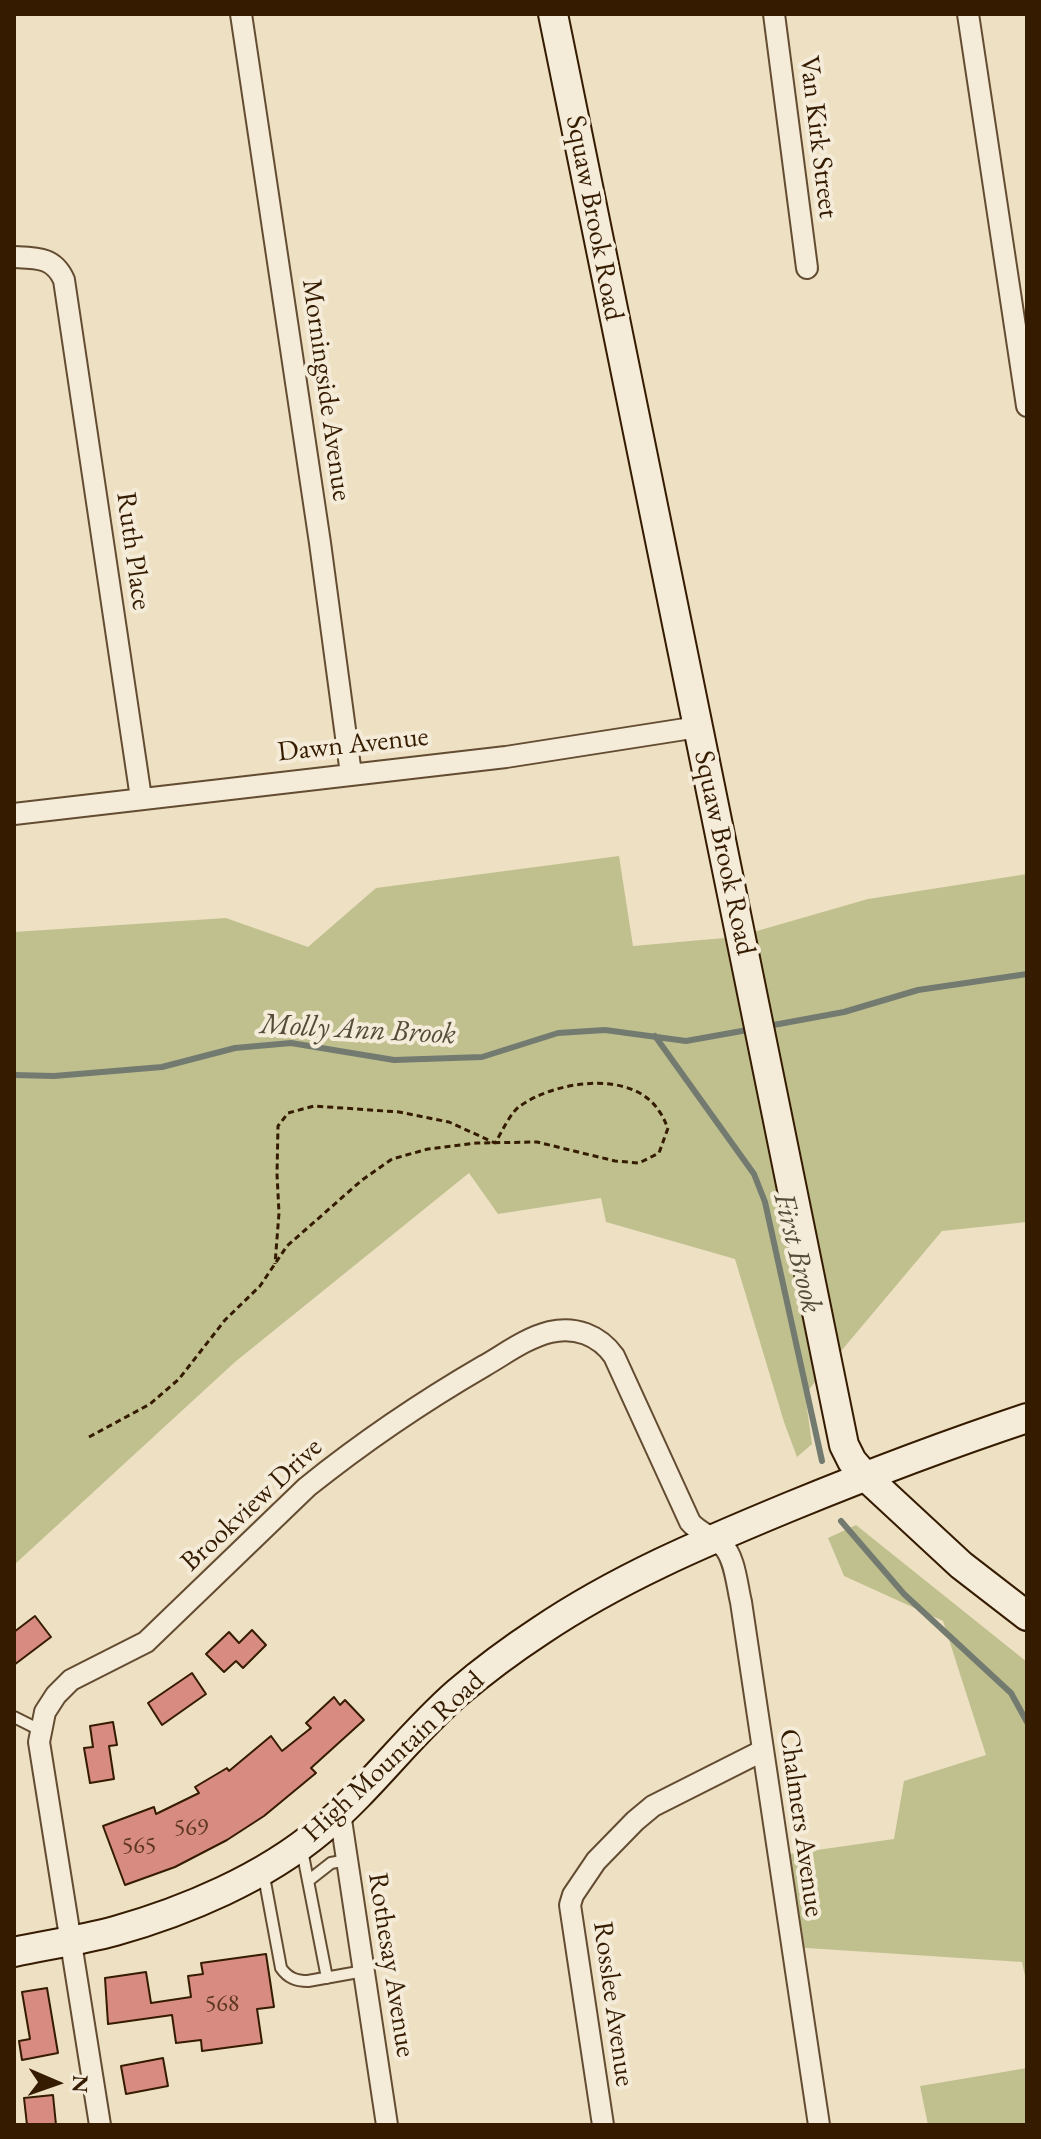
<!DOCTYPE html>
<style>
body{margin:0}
#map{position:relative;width:1041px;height:2139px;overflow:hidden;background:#eee0c3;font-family:"EB Garamond",serif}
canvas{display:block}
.frame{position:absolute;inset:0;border:16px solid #351b00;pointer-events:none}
.north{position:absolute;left:16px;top:2043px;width:80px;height:80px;-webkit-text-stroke:6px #f4ebd8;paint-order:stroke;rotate:92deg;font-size:22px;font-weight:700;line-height:32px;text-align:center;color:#351b00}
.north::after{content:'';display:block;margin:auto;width:28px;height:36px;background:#351b00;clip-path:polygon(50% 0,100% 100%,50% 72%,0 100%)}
</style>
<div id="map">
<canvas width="1041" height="2139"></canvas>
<div class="frame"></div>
<div class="north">N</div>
</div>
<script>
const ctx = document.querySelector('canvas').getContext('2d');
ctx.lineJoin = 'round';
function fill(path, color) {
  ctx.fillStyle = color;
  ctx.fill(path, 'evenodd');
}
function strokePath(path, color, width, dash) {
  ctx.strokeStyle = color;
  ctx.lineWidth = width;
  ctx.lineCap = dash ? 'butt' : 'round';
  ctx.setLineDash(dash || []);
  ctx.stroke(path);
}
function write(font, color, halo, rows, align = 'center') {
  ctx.font = font + ' "EB Garamond",serif';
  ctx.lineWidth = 8;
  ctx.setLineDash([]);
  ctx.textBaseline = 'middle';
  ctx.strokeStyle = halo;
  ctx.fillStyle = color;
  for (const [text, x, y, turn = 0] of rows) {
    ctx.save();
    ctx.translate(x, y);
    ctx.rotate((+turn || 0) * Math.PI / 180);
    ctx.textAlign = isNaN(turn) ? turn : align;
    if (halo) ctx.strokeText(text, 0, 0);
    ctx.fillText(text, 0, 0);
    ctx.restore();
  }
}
fill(new Path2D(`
 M619,856L633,946L736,937L868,899L1027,874V1222L942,1231L805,1394L812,1444L797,1457L784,1422L735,1259L606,1222L601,1198L498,1214L469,1173L235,1362L14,1565V932L226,918L308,947L376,888Z
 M856,1525L1027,1662V1985L1022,1962L791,1947L782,1855L894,1839L904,1781L986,1755L943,1621L844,1576L828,1538Z
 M1027,2068V2125H928L920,2086Z`), '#c0c08f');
strokePath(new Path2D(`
 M768,1026L844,1012L918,990L1027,974
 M655,1036L754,1174L765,1202L822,1461
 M14,1075L54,1076L162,1067L235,1048L291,1043L394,1060L482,1057L558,1033L605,1030L686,1041L753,1029
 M841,1521L904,1594L1011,1693L1027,1722`), '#737b70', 6);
const building = new Path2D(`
 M35,1616L51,1637L14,1665V1632Z
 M252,1630L266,1645L243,1668L236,1661L224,1672L206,1654L229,1632L239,1643Z
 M192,1673L206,1694L162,1725L148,1703Z
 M334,1697L340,1705L345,1700L364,1720L311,1768L316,1773L264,1816L227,1840L175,1867L125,1885L103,1826L154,1807L156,1814L199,1793L195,1787L227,1768L229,1771L271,1736L282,1751L311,1728L306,1723Z
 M113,1722L117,1745L109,1746L114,1779L90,1783L84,1748L93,1747L90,1726Z
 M266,1954L274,2007L257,2009L262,2043L202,2051L201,2040L176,2043L172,2015L108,2024L105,1978L146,1972L151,2003L191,1997L188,1976L203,1974L201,1963Z
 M47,1988L58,2053L22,2060L19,2041L30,2039L22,1992Z
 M163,2058L168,2086L126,2094L121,2066Z
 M53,2095L56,2125H27L24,2098Z`);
fill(building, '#d88c81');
strokePath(building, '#351b00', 2);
const lane = new Path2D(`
 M14,1717L40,1730
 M302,1850L327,1978
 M263,1871L281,1968C288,1978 296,1981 308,1981L364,1971
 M308,1881L331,1863L347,1860`);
const street = new Path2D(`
 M241,14L320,543L351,774
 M774,14L807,268
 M968,14L1027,406
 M14,257C37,258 54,257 64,280L141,798
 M14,814L506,757L698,727
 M340,1813L387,2125
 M100,2125L39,1742L45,1712L56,1695L71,1680L146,1642L307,1487C363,1442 422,1402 484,1366C505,1354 526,1338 550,1332C575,1326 599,1335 614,1356L690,1522C699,1533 712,1536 722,1545C735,1556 737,1586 741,1602L819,2125
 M603,2125L570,1905L573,1895L596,1861L635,1821L653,1806L762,1751`);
const secondary = new Path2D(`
 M553,14L844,1445L852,1461L865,1476L961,1565L1027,1616
 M14,1952C47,1945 82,1940 115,1931C186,1911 264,1878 321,1830C370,1789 409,1735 457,1693C483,1671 511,1650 540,1631C617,1579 702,1543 789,1507C867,1475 946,1445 1027,1418`);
strokePath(lane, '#634c31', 14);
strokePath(street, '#634c31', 24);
strokePath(secondary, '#351b00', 32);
strokePath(new Path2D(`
 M89,1437L150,1404L179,1379L225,1320L260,1286L287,1246L362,1180L392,1159L428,1149L477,1143L537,1142L615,1161L639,1163L659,1153L668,1128C665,1122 663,1116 659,1111C632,1069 555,1081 520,1106C510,1113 502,1132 495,1143L449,1122L399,1112L314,1106L288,1113L278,1126L277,1174L279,1213L275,1264`), '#351b00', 3, [6, 4]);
strokePath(lane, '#f4ebd8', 10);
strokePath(street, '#f4ebd8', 20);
strokePath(secondary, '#f4ebd8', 28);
write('24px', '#5e3720', null, [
 ["569",191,1828],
 ["565",139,1846],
 ["568",222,2004]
]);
write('28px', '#351b00', '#f4ebd8', [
 ["Van Kirk Street",818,137,83],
 ["Squaw Brook Road",594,218,79],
 ["Morningside Avenue",326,390,82],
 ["Ruth Place",133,551,82],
 ["Dawn Avenue",353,745,-6],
 ["Squaw Brook Road",724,853,78],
 ["Brookview Drive",252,1505,-43],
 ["High Mountain Road",394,1757,-43],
 ["Chalmers Avenue",801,1823,82],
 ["Rothesay Avenue",391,1965,81],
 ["Rosslee Avenue",613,2004,82]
]);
write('italic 30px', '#544b38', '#f4ebd8', [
 ["Molly Ann Brook",358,1030,3],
 ["First Brook",797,1253,76]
]);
</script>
